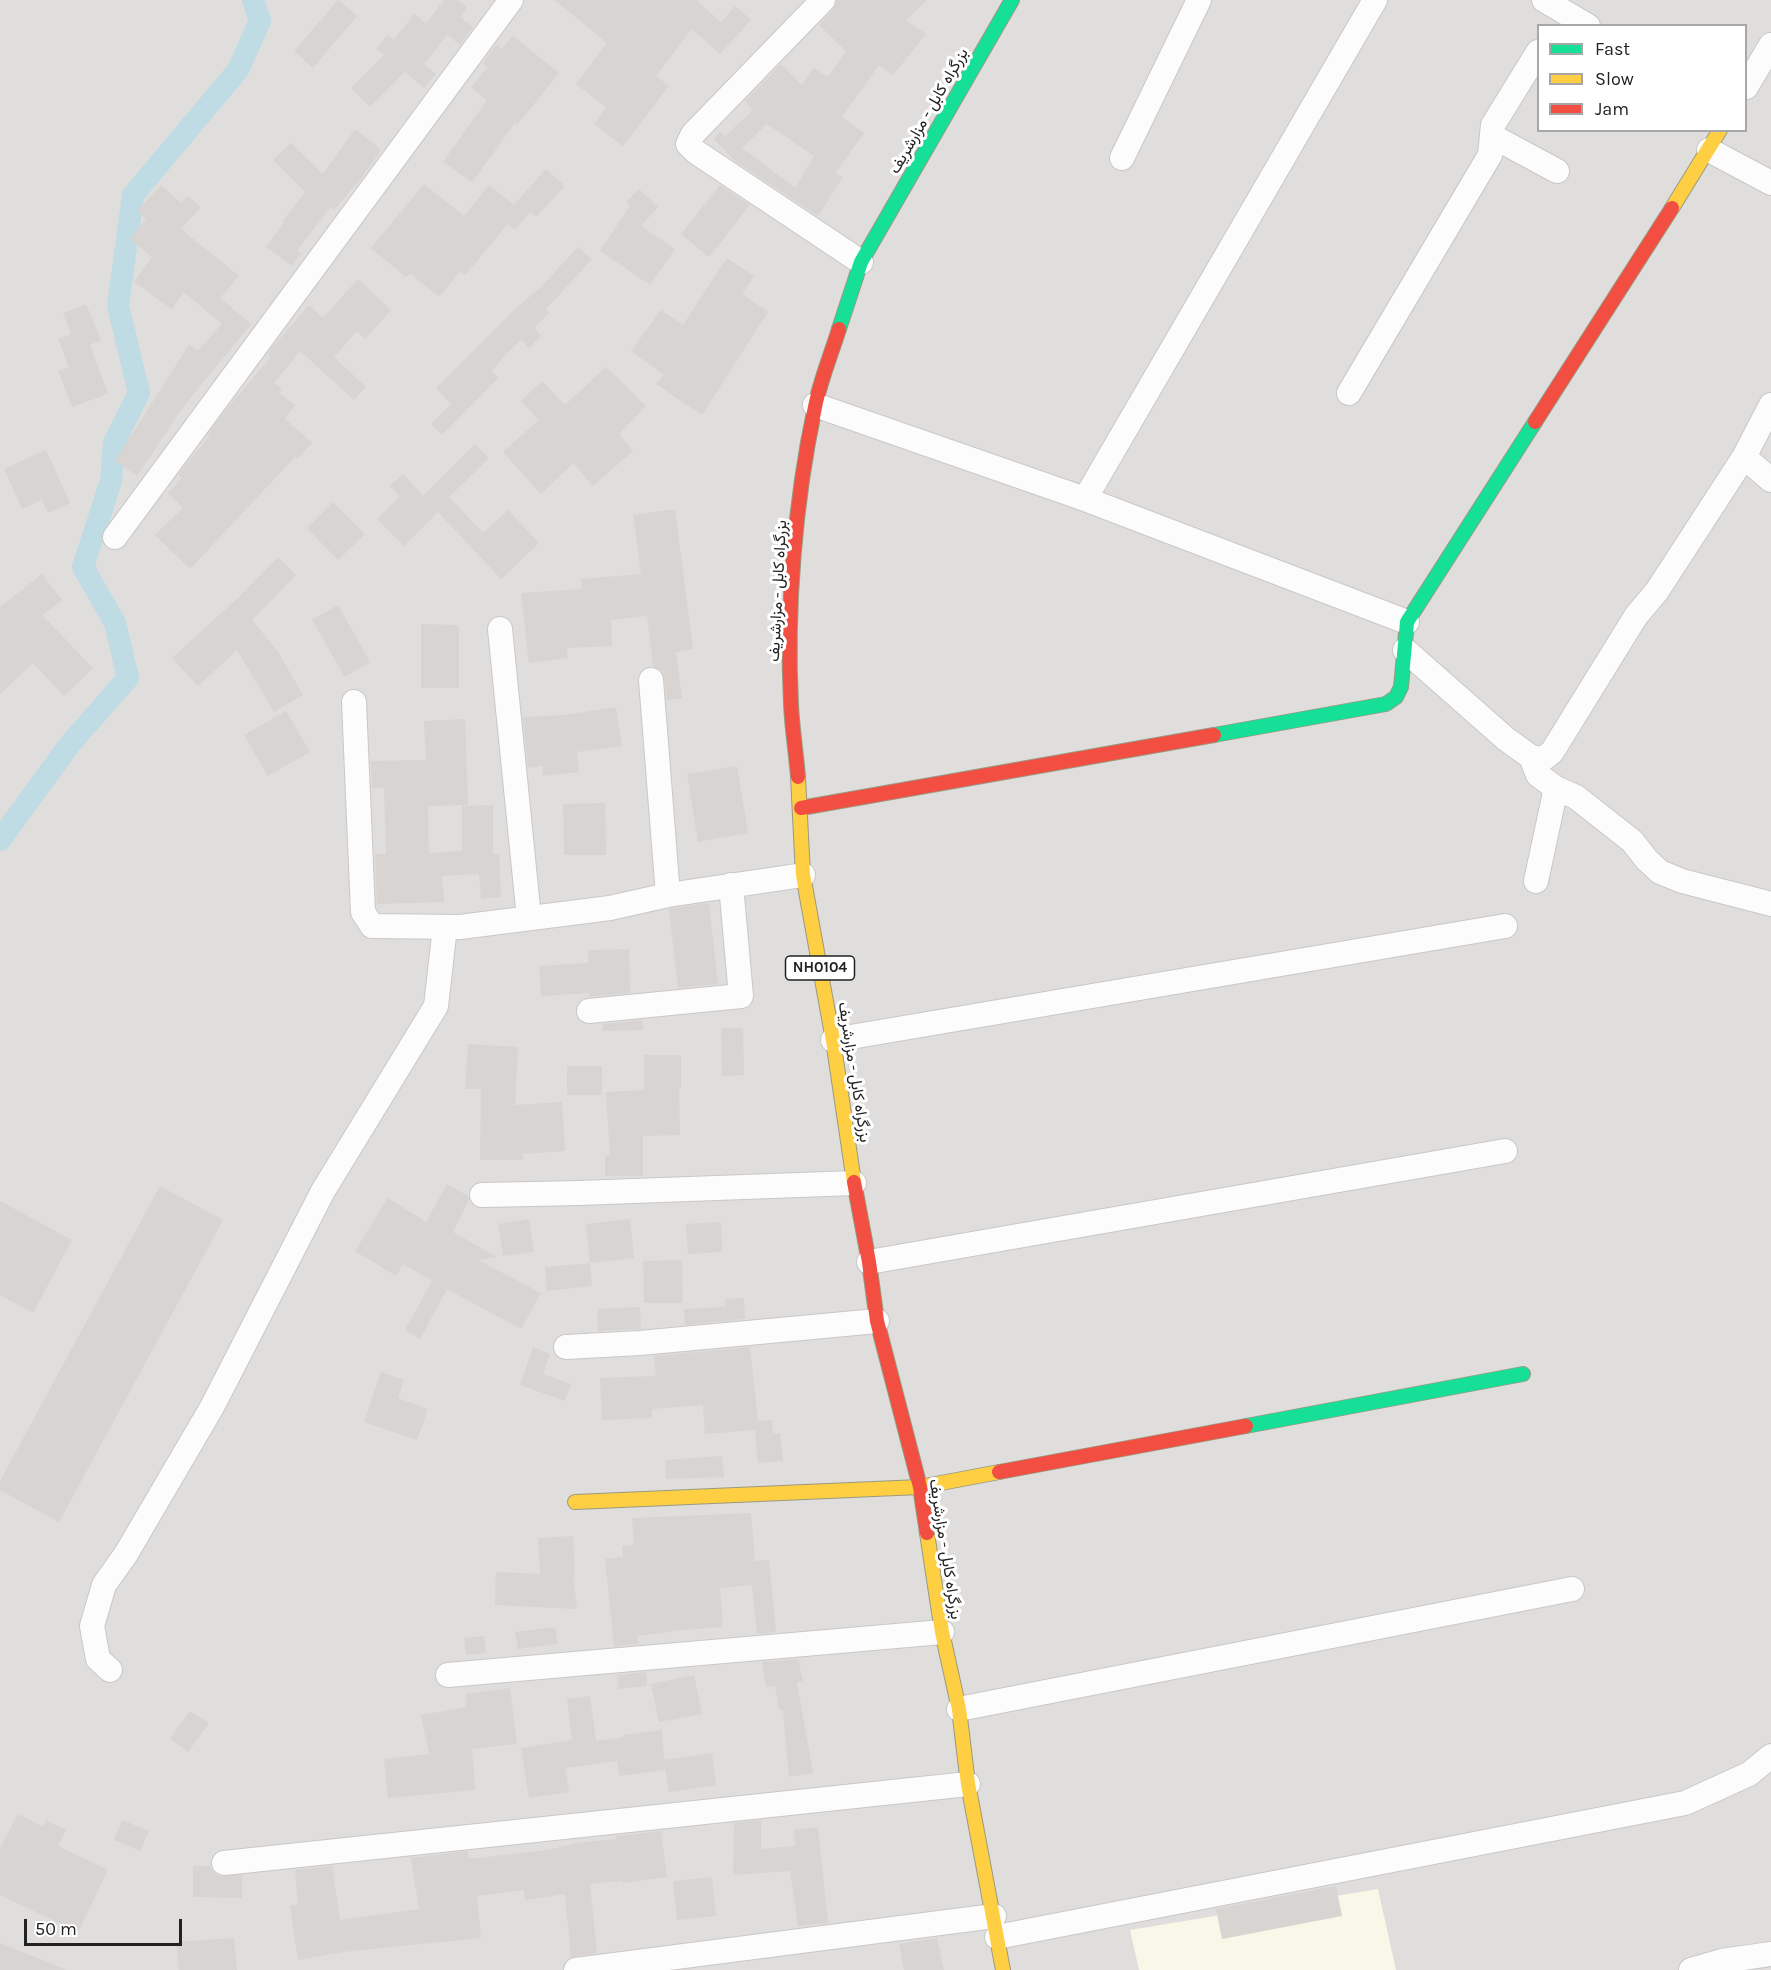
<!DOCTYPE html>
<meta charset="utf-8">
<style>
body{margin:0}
#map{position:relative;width:1771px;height:1970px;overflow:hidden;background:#f0eeeb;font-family:Karla,sans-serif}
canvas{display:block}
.legend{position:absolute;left:1537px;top:24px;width:210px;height:108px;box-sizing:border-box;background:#fff;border:2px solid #a7a7a7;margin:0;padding:8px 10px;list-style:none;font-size:18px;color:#222}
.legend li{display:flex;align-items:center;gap:12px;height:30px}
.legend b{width:30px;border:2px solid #a7a7a7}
.scale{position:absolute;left:24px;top:1919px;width:158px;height:27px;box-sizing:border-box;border:3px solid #222;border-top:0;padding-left:8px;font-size:18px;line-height:21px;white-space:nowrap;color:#222;-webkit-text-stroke:4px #fff;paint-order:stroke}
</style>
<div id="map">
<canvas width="1771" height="1970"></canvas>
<ul class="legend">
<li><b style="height:8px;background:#16e098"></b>Fast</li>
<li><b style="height:8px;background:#ffcf43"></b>Slow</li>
<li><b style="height:8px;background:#f24e42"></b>Jam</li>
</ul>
<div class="scale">50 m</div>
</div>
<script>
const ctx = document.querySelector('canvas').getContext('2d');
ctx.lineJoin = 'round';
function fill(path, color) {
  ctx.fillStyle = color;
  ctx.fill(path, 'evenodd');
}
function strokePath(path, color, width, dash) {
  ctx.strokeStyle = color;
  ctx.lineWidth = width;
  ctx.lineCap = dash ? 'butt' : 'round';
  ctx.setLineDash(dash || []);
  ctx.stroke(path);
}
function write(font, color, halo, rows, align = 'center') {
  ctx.font = font + ' Karla,Vazirmatn,sans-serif';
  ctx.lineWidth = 6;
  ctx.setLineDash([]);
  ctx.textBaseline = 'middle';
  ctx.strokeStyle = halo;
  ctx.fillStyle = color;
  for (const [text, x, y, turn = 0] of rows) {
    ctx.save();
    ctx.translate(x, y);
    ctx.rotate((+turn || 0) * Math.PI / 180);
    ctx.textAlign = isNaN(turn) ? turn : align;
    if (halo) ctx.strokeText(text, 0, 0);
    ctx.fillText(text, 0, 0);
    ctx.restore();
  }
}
fill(new Path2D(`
 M0,0H1771V1970H0ZM1538,26H1746V130H1538Z`), '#dfdedc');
fill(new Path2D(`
 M1378,1889L1396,1970H1139L1130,1930Z`), '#f8f7e8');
strokePath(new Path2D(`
 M0,840L70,744L128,678L115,623L83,567L111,481L114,443L139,393L118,306L133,195L238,70L260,21L253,0`), '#bfdbe3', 22);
fill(new Path2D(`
 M338,0L357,16L313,68L294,51Z
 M444,0H458L467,7L460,17L473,27L460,45L447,35L424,64L436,74L424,88L405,72L370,107L351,88L384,55L376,49L388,35L394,40L414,14L426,23Z
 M555,0H696L721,22L735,6L751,20L720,54L692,29L656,76L669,86L623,146L594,124L606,107L576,84L607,43Z
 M837,0H927L906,20L926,34L893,75L879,65L842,117L864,133L835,173L843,177L818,216L735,161L714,139L720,132L725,136L753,110L745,101L781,64L802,85L814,68L828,77L846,51L819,25L834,9ZM767,124L814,156L795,188L742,148Z
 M513,36L559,73L517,125L515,123L472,182L443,162L487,100L471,87L488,67L483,63L496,45L502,49Z
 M355,129L381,150L362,177L334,210L331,207L297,250L301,253L292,266L266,247L284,223L282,222L305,192L273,160L291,143L323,174Z
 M546,169L565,186L536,217L530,212L515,230L508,224L465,275L460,271L439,297L410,273L406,277L371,248L424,184L464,216L489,185L514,205Z
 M161,185L181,203L188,196L201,207L181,229L239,276L220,298L251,324L183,407L137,476L115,461L189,345L198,351L222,324L184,292L172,309L134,282L152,257L130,239L146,219L137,211Z
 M720,185L750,205L709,257L681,234Z
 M639,189L658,207L641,226L675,249L650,285L600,251L630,206L626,202Z
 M578,247L592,259L546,309L549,313L534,328L541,336L529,348L521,340L506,354L492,371L498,378L442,435L431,424L451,404L436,388L515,309L540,288Z
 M727,258L754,276L742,294L768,312L702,415L656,384L664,375L631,351L661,310L683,325Z
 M358,279L391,310L365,339L357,331L334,357L366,387L354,400L300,351L274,383L282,389L279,393L295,405L285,419L312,443L297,459L295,457L190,569L155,535L183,508L168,493L182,478L178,475L210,435L208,434L229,406L271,357L268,354L272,348L309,305L323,318Z
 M86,304L101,340L90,345L108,394L72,407L58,371L69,367L58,339L71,334L63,313Z
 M606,367L646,406L619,434L633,451L593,486L573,463L541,494L503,452L539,420L521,401L542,381L565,405Z
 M475,444L489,458L449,497L483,533L508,510L539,543L501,579L438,512L404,546L377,519L400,496L390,486L403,474L423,496Z
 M46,450L70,503L48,513L42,500L22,509L4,469Z
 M333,502L365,534L338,560L307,528Z
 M675,509L693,649L676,652L682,698L667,700L663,672L653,666L647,616L611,620L612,646L567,648L568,658L529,663L521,593L582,589L581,579L641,574L633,515Z
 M278,557L296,575L252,620L278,652L303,695L274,712L237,650L198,686L172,658L239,597Z
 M42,574L62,600L42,615L93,668L64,696L33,663L0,694V607Z
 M338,605L370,662L345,677L312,620Z
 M421,624L459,625V688H421Z
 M616,707L622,746L577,752L579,772L543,776L542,766L528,768L523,717L565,715Z
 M286,711L310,752L268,776L244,735Z
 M465,719L468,805L428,806L429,853L462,851V806L493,805V854L499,853L501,897L481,899L479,874L442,876L444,902L377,904L375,854H386L384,788H372L371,761L426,760L424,721Z
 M737,766L748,833L698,842L687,774Z
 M605,803L606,855H564L563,804Z
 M709,903L718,984L678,988L669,909Z
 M629,949L630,993L589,997V993L541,996L539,966L588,963V950Z
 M642,1020L643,1030L603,1031V1024Z
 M721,1028H743L744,1075L722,1076Z
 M468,1044L518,1047L515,1105L562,1102L565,1151L523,1154V1160H480L481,1089H465Z
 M644,1055H681V1089H679L680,1135L643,1136V1176H605V1156H610L606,1092L644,1090Z
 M567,1066H602V1095H567Z
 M447,1184L468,1196L469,1200L453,1232L497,1257L478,1260L541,1293L521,1329L447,1289L420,1339L405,1330L432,1281L403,1264L396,1276L355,1251L388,1198L426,1222Z
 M160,1186L223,1220L59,1522L0,1490V1481Z
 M0,1201L72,1240L33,1313L0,1295Z
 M529,1219L534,1252L503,1256L498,1224Z
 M630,1219L634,1258L590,1263L586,1224Z
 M721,1222L722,1252L688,1254L686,1224Z
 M682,1260L683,1303H644L643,1261Z
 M590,1263L592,1286L547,1291L545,1267Z
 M744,1298L745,1319L685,1325L684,1309L725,1307V1299Z
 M640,1307L641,1329L598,1331L597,1309Z
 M533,1347L550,1354L543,1374L571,1384L565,1401L520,1385Z
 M750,1347L758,1421L772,1420L773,1433H780L783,1461L758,1463L755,1430L705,1434L703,1405L652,1409V1418L602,1420L600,1378L656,1376L654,1356Z
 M381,1372L404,1380L398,1398L428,1409L417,1440L364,1422Z
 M722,1456L724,1477L666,1479L665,1460Z
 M751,1513L755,1561L769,1560L776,1632L757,1634L752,1585L720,1588L723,1627L670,1631V1632L637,1636L639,1644L614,1646L605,1559L623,1557L622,1546L634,1545L632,1518Z
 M573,1536L575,1574L573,1575L577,1609L495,1605L496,1572L540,1574L538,1538Z
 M555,1627L558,1644L518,1649L515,1632Z
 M484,1636L486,1653L466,1655L464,1638Z
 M798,1659L803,1681L797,1682L813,1773L789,1777L783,1710H779L775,1686L766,1687L762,1662Z
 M646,1672L647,1686L619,1689L617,1675Z
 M694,1675L702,1714L659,1722L651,1684Z
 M510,1688L517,1744L472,1749L475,1790L388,1798L384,1759L429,1754L421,1715L467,1707L466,1694Z
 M590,1696L596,1741L623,1737V1735L662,1730L664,1760L712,1753L716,1785L669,1792L664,1761L665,1770L619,1776L617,1761L565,1768L569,1792L529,1798L521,1748L572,1740L567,1699Z
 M190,1711L209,1723L188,1752L170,1739Z
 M18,1814L43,1827L46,1820L66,1830L58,1846L108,1870L78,1932L0,1895V1848Z
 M122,1820L149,1831L140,1851L114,1840Z
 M761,1820V1849L795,1846L794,1830L818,1827L828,1923L798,1926L790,1871L733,1875L734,1823Z
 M661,1831L667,1877L622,1883V1881L590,1884L597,1953L571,1957L565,1894L525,1900L524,1890L477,1896L481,1938L343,1952L298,1960L290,1906L298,1905L295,1870L332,1866L340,1920L419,1909L411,1858L468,1851L469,1859L548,1850L578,1843L616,1839V1836Z
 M193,1866H210L213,1872L219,1876L242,1875V1898L193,1897Z
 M712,1877L716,1916L677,1920L673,1881Z
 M1336,1886L1342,1916L1222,1939L1216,1909Z
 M234,1938L237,1970H179L176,1942Z
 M937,1938L944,1970H904L899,1944Z
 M0,1943L65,1969L64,1970H0Z`), '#d7d4d2');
const street = new Path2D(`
 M823,0L693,134L688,144L696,152L861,262
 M1544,0L1588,26
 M1746,87L1771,45
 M1492,136L1557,171
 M1709,150L1771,183
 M1122,158L1199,0
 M1349,393L1490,155L1493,125L1538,52
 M815,405L1085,499L1407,622
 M1744,457L1771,480
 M1085,499L1375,0
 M115,537L511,0
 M500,629L529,918
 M1405,650L1506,739L1531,757L1543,759L1552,752L1636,616L1657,591L1744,457L1771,405
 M651,680L668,895
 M354,702L363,912L372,926L460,927L610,908L668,895L803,875
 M1531,757L1538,775L1556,788L1576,797L1632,841L1647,860L1660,872L1682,881L1771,904
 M1536,881L1556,788
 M589,1011L741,996L731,885
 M833,1040L1505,926
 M482,1195L579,1193L854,1183
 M869,1262L1505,1151
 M566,1347L640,1343L877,1321
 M110,1670L98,1659L92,1626L104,1585L126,1554L212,1407L323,1191L436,1006L445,927
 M448,1675L942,1632
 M959,1709L1572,1589
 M224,1863L968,1784
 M997,1937L1685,1803L1749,1774L1771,1756
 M576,1970L994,1916
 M1691,1970L1722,1961L1771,1954`);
const fast = new Path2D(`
 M839,329L861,262L1012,0
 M1214,735L1386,704L1396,697L1401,687L1407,622L1535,422
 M1246,1426L1523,1374`);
const slow = new Path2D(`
 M1672,208L1720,130
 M798,777L803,875L833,1040L854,1182
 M575,1502L920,1487L999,1472
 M927,1533L942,1632L959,1709L968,1784L1003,1970`);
const jam = new Path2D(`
 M1535,422L1672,208
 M798,777C796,752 792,728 791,704C786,609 795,500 815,407C820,381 831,355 839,329
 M801,808L1214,735
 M854,1182L869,1262L877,1321L920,1487L927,1533
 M999,1472L1246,1426`);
strokePath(street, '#c9c8c7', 26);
strokePath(fast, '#999a82', 16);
strokePath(slow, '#999a82', 16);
strokePath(jam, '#999a82', 16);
strokePath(street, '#fdfcfc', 24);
strokePath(fast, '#16e098', 14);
strokePath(slow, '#ffcf43', 14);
strokePath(jam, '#f24e42', 14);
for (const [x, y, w] of [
 [820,968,69]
]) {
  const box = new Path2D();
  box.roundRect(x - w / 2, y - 12, w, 24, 4.5);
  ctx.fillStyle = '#fff';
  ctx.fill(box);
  strokePath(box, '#222', 1.5);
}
write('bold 15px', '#222', null, [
 ["NH0104",820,968]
]);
write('16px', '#222', '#fff', [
 ["بزرگراه کابل - مزارشریف",929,111,-60],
 ["بزرگراه کابل - مزارشریف",778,591,-87],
 ["بزرگراه کابل - مزارشریف",854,1072,81],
 ["بزرگراه کابل - مزارشریف",945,1549,81]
]);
</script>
